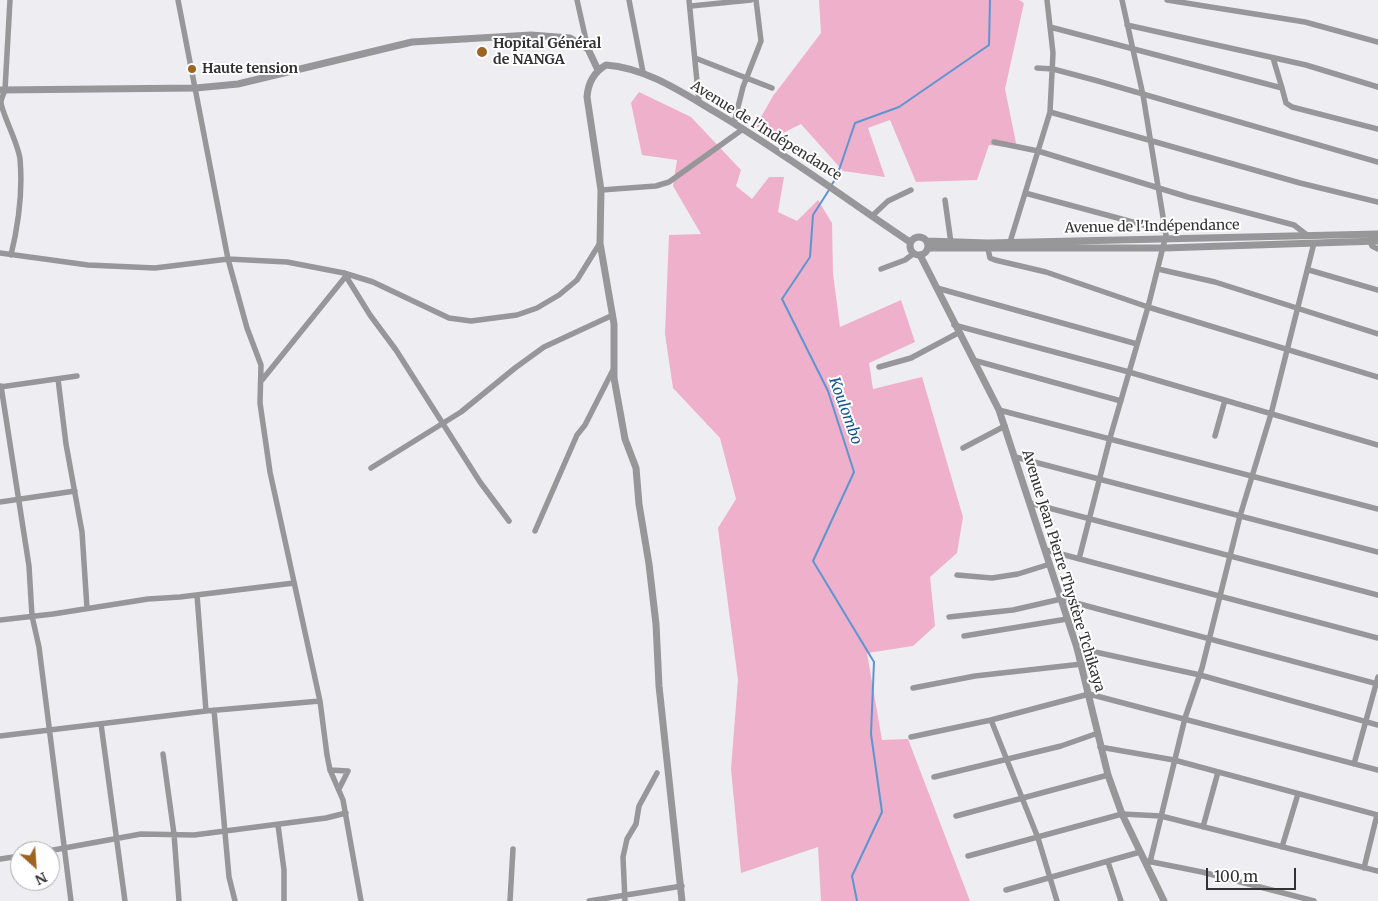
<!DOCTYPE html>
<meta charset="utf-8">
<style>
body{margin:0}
#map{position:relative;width:1378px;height:901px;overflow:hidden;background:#eeedf1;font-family:Merriweather,serif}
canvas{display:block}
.north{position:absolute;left:10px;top:841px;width:50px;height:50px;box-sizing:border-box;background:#fff;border:1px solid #adadad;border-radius:50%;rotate:154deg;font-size:14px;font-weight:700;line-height:20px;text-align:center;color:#323233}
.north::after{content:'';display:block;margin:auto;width:18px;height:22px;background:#9d6422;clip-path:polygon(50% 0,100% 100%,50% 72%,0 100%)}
.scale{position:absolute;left:1206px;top:868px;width:90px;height:22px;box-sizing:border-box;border:2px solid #323233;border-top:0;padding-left:6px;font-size:15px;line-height:18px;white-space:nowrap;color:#323233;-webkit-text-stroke:4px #fff;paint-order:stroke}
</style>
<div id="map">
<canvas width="1378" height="901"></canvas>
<div class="north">N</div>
<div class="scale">100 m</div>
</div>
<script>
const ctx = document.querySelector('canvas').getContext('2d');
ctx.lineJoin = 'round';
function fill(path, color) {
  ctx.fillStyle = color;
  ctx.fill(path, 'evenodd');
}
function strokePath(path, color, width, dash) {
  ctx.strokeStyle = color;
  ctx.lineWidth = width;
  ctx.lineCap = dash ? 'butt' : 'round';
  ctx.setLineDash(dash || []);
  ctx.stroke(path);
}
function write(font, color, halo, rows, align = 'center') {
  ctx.font = font + ' Merriweather,serif';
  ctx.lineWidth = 4;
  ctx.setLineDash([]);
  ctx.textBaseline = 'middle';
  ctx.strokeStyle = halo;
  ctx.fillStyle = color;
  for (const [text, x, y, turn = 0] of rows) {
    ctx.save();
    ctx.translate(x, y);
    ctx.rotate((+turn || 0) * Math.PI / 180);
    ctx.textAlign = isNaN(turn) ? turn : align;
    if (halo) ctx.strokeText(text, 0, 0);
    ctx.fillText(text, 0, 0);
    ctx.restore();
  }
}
fill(new Path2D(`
 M819,0H1019L1024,3L1005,89L1017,148L989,145L977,180L916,182L890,120L868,128L885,177L843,171L801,124L775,137L756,126L773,96L821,33Z
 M639,92L691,117L741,170L736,186L752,199L769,177H784L778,212L797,221L818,200L832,223L833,274L840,327L901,300L915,342L869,363L873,389L922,377L963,517L957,553L930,577L935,626L913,646L867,653L882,740L908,739L970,901H821L818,847L741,873L731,769L738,680L718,528L736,499L720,438L673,388L665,334L669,235L701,234L673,186L677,160L642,155L631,103Z`), '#efb0cc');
strokePath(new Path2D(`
 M831,186L837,176L855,123L899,107L989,45L990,0
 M829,190L813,215L810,257L782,299L828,391L854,472L813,561L874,662L871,734L882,812L852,876L857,901`), '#5d95d0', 2);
strokePath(new Path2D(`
 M10,0L5,90C4,93 2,97 1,101C0,110 18,142 20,159C23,192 19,222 11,255
 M178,0L228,259L247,328L261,365L260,403L270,472L320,701L327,755L330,770L343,800L361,901
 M577,0L588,49
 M629,0L643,72
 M689,0L699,102
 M1167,0L1305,22L1378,42
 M691,6L751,0
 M1127,25L1306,65L1378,87
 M1050,27L1282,88L1286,103L1292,107L1378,129
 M695,58L772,88
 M1273,58L1282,88
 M1037,68L1053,69L1098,81L1378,162
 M1050,112L1300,183L1378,202
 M734,123L743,87L761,41L756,0
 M994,142L1038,151L1188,197L1294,225L1307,235
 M601,190L656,186L669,182L743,129
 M1025,193L1166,231
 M945,200L951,243
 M872,216L888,201L911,190
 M1370,241L1372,246L1378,249
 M1010,242L1050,112L1053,53L1047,0
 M988,249L990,258L995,260L1046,272L1148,307L1378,377
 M0,253L88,265L155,268L228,259L287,262L344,273L373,282L449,318L471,321L517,315L537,308L559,295L577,280L600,243
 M881,269L905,260L913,254
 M1158,269L1215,282L1378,334
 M1309,270L1378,290
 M344,273L370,315L396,350L480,482L509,521
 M937,288L1137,344
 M954,325L1129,372L1378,445
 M973,360L1121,401
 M879,367L911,358L958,333
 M58,379L66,444L82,532L87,608
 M262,380L346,276
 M1,386L29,566L32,616L39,647L71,901
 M0,387L77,376
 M999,410L1378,509
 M1215,436L1225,400
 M963,448L1005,426
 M1015,457L1378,552
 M371,468L461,412L515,368L544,347L613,315
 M0,502L75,491
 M1030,503L1378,595
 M535,531L577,435L585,425L614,368
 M1046,550L1378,638
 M1079,559L1110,438L1148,307L1166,235L1143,95L1122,0
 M957,575L992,578L1018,574L1050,564
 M197,595L206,711
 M949,617L1013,610L1061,599L1378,684
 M0,620L53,614L148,599L180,597L294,583
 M964,636L1067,619
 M1077,648L1200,675L1378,725
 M913,688L975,676L1082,664
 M214,710L229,877L235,901
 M991,720L1038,838L1057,901
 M101,724L125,901
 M0,736L206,711L320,701
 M911,737L991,720L1089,694L1378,770
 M1100,747L1174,760L1378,815
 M163,754L174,834L179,901
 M1354,764L1378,677
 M330,770L348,771
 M934,777L1061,746L1098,733
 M339,789L348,771
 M956,816L1108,775
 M278,825L284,870V901
 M1203,827L1218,772
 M1282,847L1298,794
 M48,851L141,834L194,835L326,818L346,813
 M968,856L1122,814L1161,816L1378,871
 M0,859L20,856
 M1147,861L1202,872L1314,901
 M1108,862L1121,901
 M1150,862L1185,718L1202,668L1240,516L1271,414L1314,243
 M1364,868L1377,815
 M1006,890L1140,852
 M510,901L513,849
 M589,901L682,886
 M625,901L623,857L627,839L636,824L639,806L657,773`), '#979799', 5.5);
strokePath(new Path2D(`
 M0,90L196,88L238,84L412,42L531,35L570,38L588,49L598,70
 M910 246a9 9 0 1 1 18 0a9 9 0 1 1-18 0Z
 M927,241L988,243L1378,234
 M928,248H1164L1378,241
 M920,255L999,410L1077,648L1108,775L1122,814L1164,901
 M682,901L659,686L656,624L649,564L639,504L636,468L625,439L614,378V324L600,243L601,190L587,97C588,83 594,72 606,65C647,68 683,93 717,113C784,153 846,199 910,242`), '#979799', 7);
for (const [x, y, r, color] of [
 [482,52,6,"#9d6422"],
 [192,69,5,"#9d6422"]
]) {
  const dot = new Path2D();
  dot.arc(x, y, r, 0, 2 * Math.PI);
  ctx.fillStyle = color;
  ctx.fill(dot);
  strokePath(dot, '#fff', 2);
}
write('bold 14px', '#323233', '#fff', [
 ["Hopital Général",493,44],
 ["de NANGA",493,60],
 ["Haute tension",202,69]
], 'left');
write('14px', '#323233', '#fff', [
 ["Avenue de l'Indépendance",766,131,32],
 ["Avenue de l'Indépendance",1152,227,-1],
 ["Avenue Jean Pierre Thystère Tchikaya",1063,571,73]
]);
write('italic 15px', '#17528a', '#fff', [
 ["Koulombo",845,411,70]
]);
</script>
